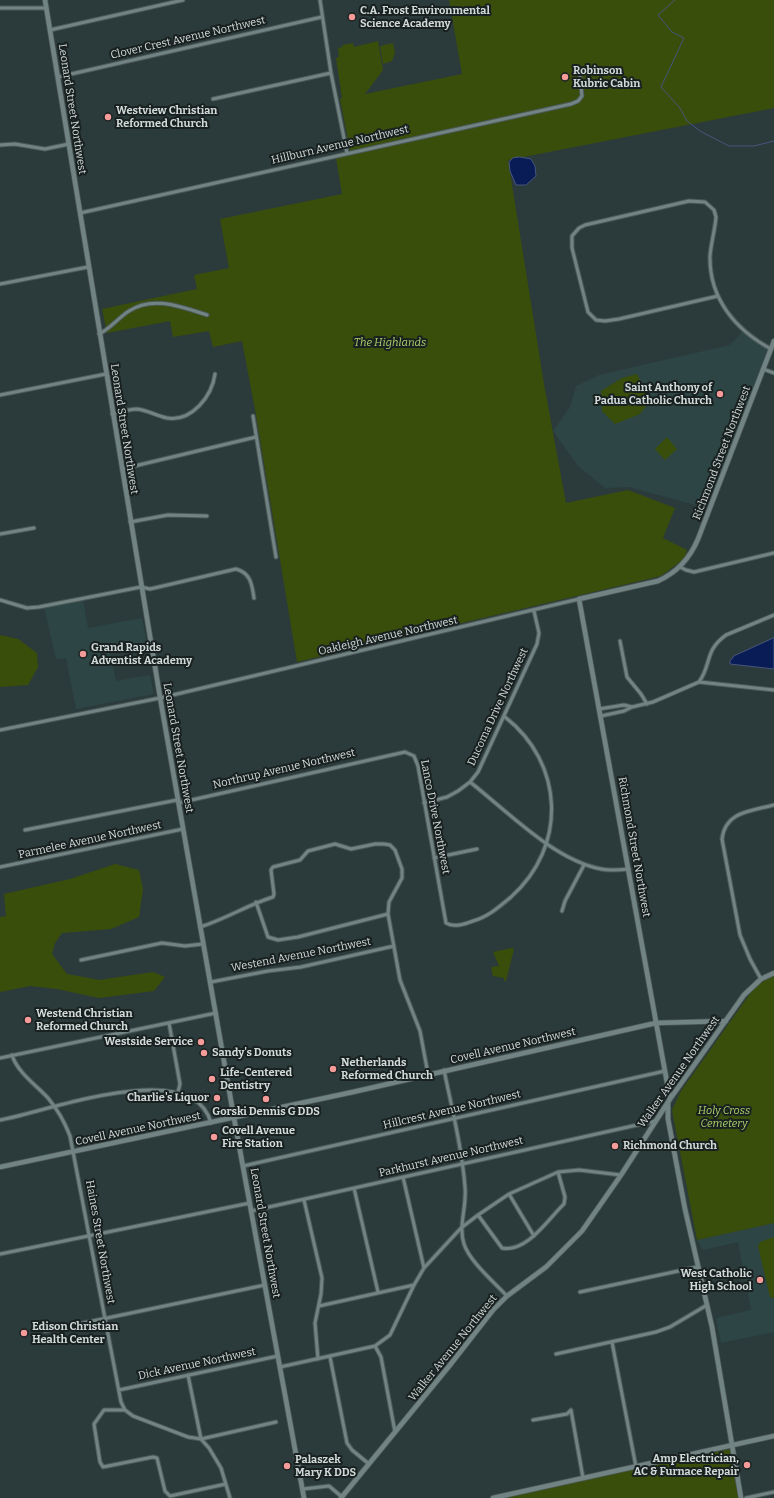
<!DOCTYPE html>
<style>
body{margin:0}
canvas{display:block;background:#2b3a3a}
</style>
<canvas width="774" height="1498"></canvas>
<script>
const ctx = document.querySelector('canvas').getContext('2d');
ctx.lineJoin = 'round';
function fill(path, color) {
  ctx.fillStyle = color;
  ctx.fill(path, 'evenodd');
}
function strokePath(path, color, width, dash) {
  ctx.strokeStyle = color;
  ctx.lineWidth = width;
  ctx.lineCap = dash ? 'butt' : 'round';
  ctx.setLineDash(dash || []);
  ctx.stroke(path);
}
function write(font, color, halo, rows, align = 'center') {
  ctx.font = font + ' Bitter,serif';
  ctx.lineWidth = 4;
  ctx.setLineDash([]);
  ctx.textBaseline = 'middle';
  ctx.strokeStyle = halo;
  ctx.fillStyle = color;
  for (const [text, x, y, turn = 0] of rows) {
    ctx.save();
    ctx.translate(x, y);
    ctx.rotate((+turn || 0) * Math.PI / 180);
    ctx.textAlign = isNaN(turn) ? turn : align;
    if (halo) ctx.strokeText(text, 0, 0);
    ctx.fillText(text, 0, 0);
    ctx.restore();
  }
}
fill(new Path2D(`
 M743,331L771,349L710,509L629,487L605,488L578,466L553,431L570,407L576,386L599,375L730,345Z
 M83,600L88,628L142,618L147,644L110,651L116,681L150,675L154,694L76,709L66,658L56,659L44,607Z
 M774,1223V1332L721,1343L716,1318L751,1310L738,1242L703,1250L697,1240Z`), '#2d4545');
fill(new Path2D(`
 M449,0H774V108L508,160L544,384L566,503L628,490L675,508L663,538L687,550L685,558L661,576L297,662L256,415L242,341L213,347L209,331L173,337L170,321L107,333L102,309L197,289L194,275L229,268L220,219L342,194L336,158L351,155L340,99L342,98L336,58L339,57L338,48L343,47L342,45L353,43L354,47L378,41L383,70L365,94L462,74Z
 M393,43L395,53L392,61L383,64L380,46Z
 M637,374L650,401L640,414L615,424L602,411L601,391L622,378Z
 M667,437L677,449L665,460L655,449Z
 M0,635L18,639L37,653L38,667L28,685L0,687Z
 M115,864L139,870L143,889L139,917L111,929L62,933L55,943L52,954L67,974L99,980L153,972L165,977L154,991L99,998L57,989L30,986L0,992V917L6,916L4,894L70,879Z
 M512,948L514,949L506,981H504V978L493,976L491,967L499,966L493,952Z
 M774,976V1223L697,1240L672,1110L681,1091L752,991L760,983Z
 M774,1237V1298L770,1297L758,1246L760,1242Z
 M731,1449L739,1498H494Z`), '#394e0a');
const water = new Path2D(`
 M520,157L531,159L535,166L536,176L526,185H516L510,171L509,162L513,158Z
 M774,638V669L730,664V661L734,656Z`);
fill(water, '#0a1c55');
strokePath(water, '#46557d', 1);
strokePath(new Path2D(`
 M675,0L658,15L672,32L684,38L661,87L680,108L687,121L700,131L729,146H754L774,141`), '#46557d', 1);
const street = new Path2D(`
 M320,0L331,73L347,153
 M0,8H46
 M50,30L183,0
 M58,77L322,17
 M213,99L331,73
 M0,145L15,144L45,149L69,144
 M80,213L571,104L578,101L582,96L580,77
 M0,284L88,267
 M718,296L619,319L605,321L596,320L588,312L572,248V236L579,228L585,225L689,201L705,202L714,210L716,217C715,230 711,243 710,256C709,299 736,330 771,349
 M99,334C111,328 118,318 129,311C153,295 182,307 207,315
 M763,369L774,373
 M0,395L106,374
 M112,414C120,412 129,409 137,409C147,410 157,416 167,418C192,422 212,396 215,374
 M253,416L276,557
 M122,469L256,437
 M130,522L168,515L207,516
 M0,534L34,528
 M680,567L686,570L694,572L774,553
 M0,600L27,608L39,607L141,587L150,589L236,569C251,573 252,585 254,598
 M620,641L627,677L641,694L647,704
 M699,682L774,690
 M599,709L624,705L632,707
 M601,716L624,711L632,707L653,702L699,682C712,664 704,651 726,635L774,615
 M0,730L160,698L579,599
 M470,782C507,811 554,860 601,869C610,871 620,870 629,869
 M178,803L405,752L414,756L418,766L446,923C454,928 465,924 473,921C488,917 499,907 511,897C568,846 564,763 505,717
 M424,803L447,797L458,791L470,782L478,772L537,644L539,633L534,611
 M25,830L177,800
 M434,858L477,849
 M0,867L183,829
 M256,902L268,937L278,940L298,937L388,914
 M562,911L565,901L584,865
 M200,927C226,919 247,905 273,897L274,894L271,870L273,867L300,860L308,851L335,844L351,849L375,844H384L390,845L395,850L402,869V878L389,902L388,914L400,980L420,1031L428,1074
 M81,960L162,943L185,946L203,944
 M761,979L750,959L740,935L722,839C725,811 752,811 774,805
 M211,982L268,971L301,967L394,946
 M169,1023L180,1084L178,1092
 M12,1055C17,1072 37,1086 48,1098C58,1110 65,1123 70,1136L121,1402L125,1410L133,1416L188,1437L201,1439L276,1422
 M0,1058L216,1013
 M444,1070C452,1109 462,1148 465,1187C467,1207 458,1226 464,1244C470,1262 494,1282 507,1296
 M0,1120C47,1112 193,1055 211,1123
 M243,1166L665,1071
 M403,1177L424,1268
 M354,1188L378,1292
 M509,1194L534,1236
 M304,1200L322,1278L321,1294L315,1323L318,1359
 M251,1211L655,1121
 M478,1215L502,1248C527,1253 548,1219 564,1204L565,1197L558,1172
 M0,1254L250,1203
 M580,1292L697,1267
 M319,1306L414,1285
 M45,1331L265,1285
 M612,1342L636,1467
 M375,1346L381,1357L395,1432
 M556,1354L656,1332L670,1327L707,1305
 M330,1357L347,1443L352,1450L369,1464
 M280,1367L375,1346L390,1335L414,1285L424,1268L461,1228L478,1215L509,1194L558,1172L579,1170L621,1175
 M188,1375L201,1439L209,1448L221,1468L230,1498
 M119,1390L278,1356
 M125,1410H104L94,1424L100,1462L103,1467L153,1457L157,1458L165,1491L170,1496L226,1484
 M533,1420L567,1414L571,1410L583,1478
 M303,1489L329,1486L342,1497
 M746,1498L774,1492`);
const secondary = new Path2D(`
 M45,0L161,703L234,1118L304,1498
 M670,1099L579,599L658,581C678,572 690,558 698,539L774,341
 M668,1103V1119L685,1209L712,1327L741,1498
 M0,1167L353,1092L656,1023L726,1021
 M341,1498L450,1365L493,1310L507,1296L546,1267L582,1231L621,1175L670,1099L744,995L761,979L774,973
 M493,1498L774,1436`);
strokePath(street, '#4c5858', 5);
strokePath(secondary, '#4c5858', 6);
strokePath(street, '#728383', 3);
strokePath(secondary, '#728383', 4.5);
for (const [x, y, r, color] of [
 [352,17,4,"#f59b99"],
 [565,77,4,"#f59b99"],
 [108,117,4,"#f59b99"],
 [720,394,4,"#f59b99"],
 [83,654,4,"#f59b99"],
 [28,1020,4,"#f59b99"],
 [201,1042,4,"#f59b99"],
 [204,1053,4,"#f59b99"],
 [333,1069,4,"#f59b99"],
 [212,1079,4,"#f59b99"],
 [217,1098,4,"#f59b99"],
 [266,1099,4,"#f59b99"],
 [214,1137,4,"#f59b99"],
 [615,1146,4,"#f59b99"],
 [760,1280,4,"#f59b99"],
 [24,1333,4,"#f59b99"],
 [747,1465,4,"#f59b99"],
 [287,1466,4,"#f59b99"]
]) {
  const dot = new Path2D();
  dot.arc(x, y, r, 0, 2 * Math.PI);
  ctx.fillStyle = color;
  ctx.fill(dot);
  strokePath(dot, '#192020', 1.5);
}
write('bold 11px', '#d1dad9', '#192020', [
 ["C.A. Frost Environmental",360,11],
 ["Science Academy",360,24],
 ["Robinson",573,71],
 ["Kubric Cabin",573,84],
 ["Westview Christian",116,111],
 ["Reformed Church",116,124],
 ["Saint Anthony of",712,388,"right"],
 ["Padua Catholic Church",712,401,"right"],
 ["Grand Rapids",91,648],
 ["Adventist Academy",91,661],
 ["Westend Christian",36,1014],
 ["Reformed Church",36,1027],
 ["Westside Service",193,1042,"right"],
 ["Sandy's Donuts",212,1053],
 ["Netherlands",341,1063],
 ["Reformed Church",341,1076],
 ["Life-Centered",220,1073],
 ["Dentistry",220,1086],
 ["Charlie's Liquor",209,1098,"right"],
 ["Gorski Dennis G DDS",266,1112,"center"],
 ["Covell Avenue",222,1131],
 ["Fire Station",222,1144],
 ["Richmond Church",623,1146],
 ["West Catholic",752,1274,"right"],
 ["High School",752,1287,"right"],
 ["Edison Christian",32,1327],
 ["Health Center",32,1340],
 ["Amp Electrician,",739,1459,"right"],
 ["AC & Furnace Repair",739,1472,"right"],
 ["Palaszek",295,1460],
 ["Mary K DDS",295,1473]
], 'left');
write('11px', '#d1dad9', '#192020', [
 ["Clover Crest Avenue Northwest",188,38,-13],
 ["Leonard Street Northwest",72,109,81],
 ["Hillburn Avenue Northwest",340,145,-13],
 ["Leonard Street Northwest",124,429,81],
 ["Richmond Street Northwest",722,453,-69],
 ["Oakleigh Avenue Northwest",388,636,-13],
 ["Ducoma Drive Northwest",498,707,-65],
 ["Leonard Street Northwest",178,748,80],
 ["Northrup Avenue Northwest",284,769,-13],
 ["Lanco Drive Northwest",435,817,79],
 ["Parmelee Avenue Northwest",90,840,-12],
 ["Richmond Street Northwest",634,847,80],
 ["Westend Avenue Northwest",301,955,-11],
 ["Covell Avenue Northwest",513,1046,-13],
 ["Walker Avenue Northwest",679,1072,-55],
 ["Hillcrest Avenue Northwest",452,1110,-13],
 ["Covell Avenue Northwest",138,1129,-12],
 ["Parkhurst Avenue Northwest",451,1157,-13],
 ["Leonard Street Northwest",265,1233,80],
 ["Haines Street Northwest",100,1242,80],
 ["Walker Avenue Northwest",453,1348,-51],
 ["Dick Avenue Northwest",197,1364,-12]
]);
write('italic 11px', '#acd16c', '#192020', [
 ["The Highlands",390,343],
 ["Holy Cross",724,1111],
 ["Cemetery",724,1124]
]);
</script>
